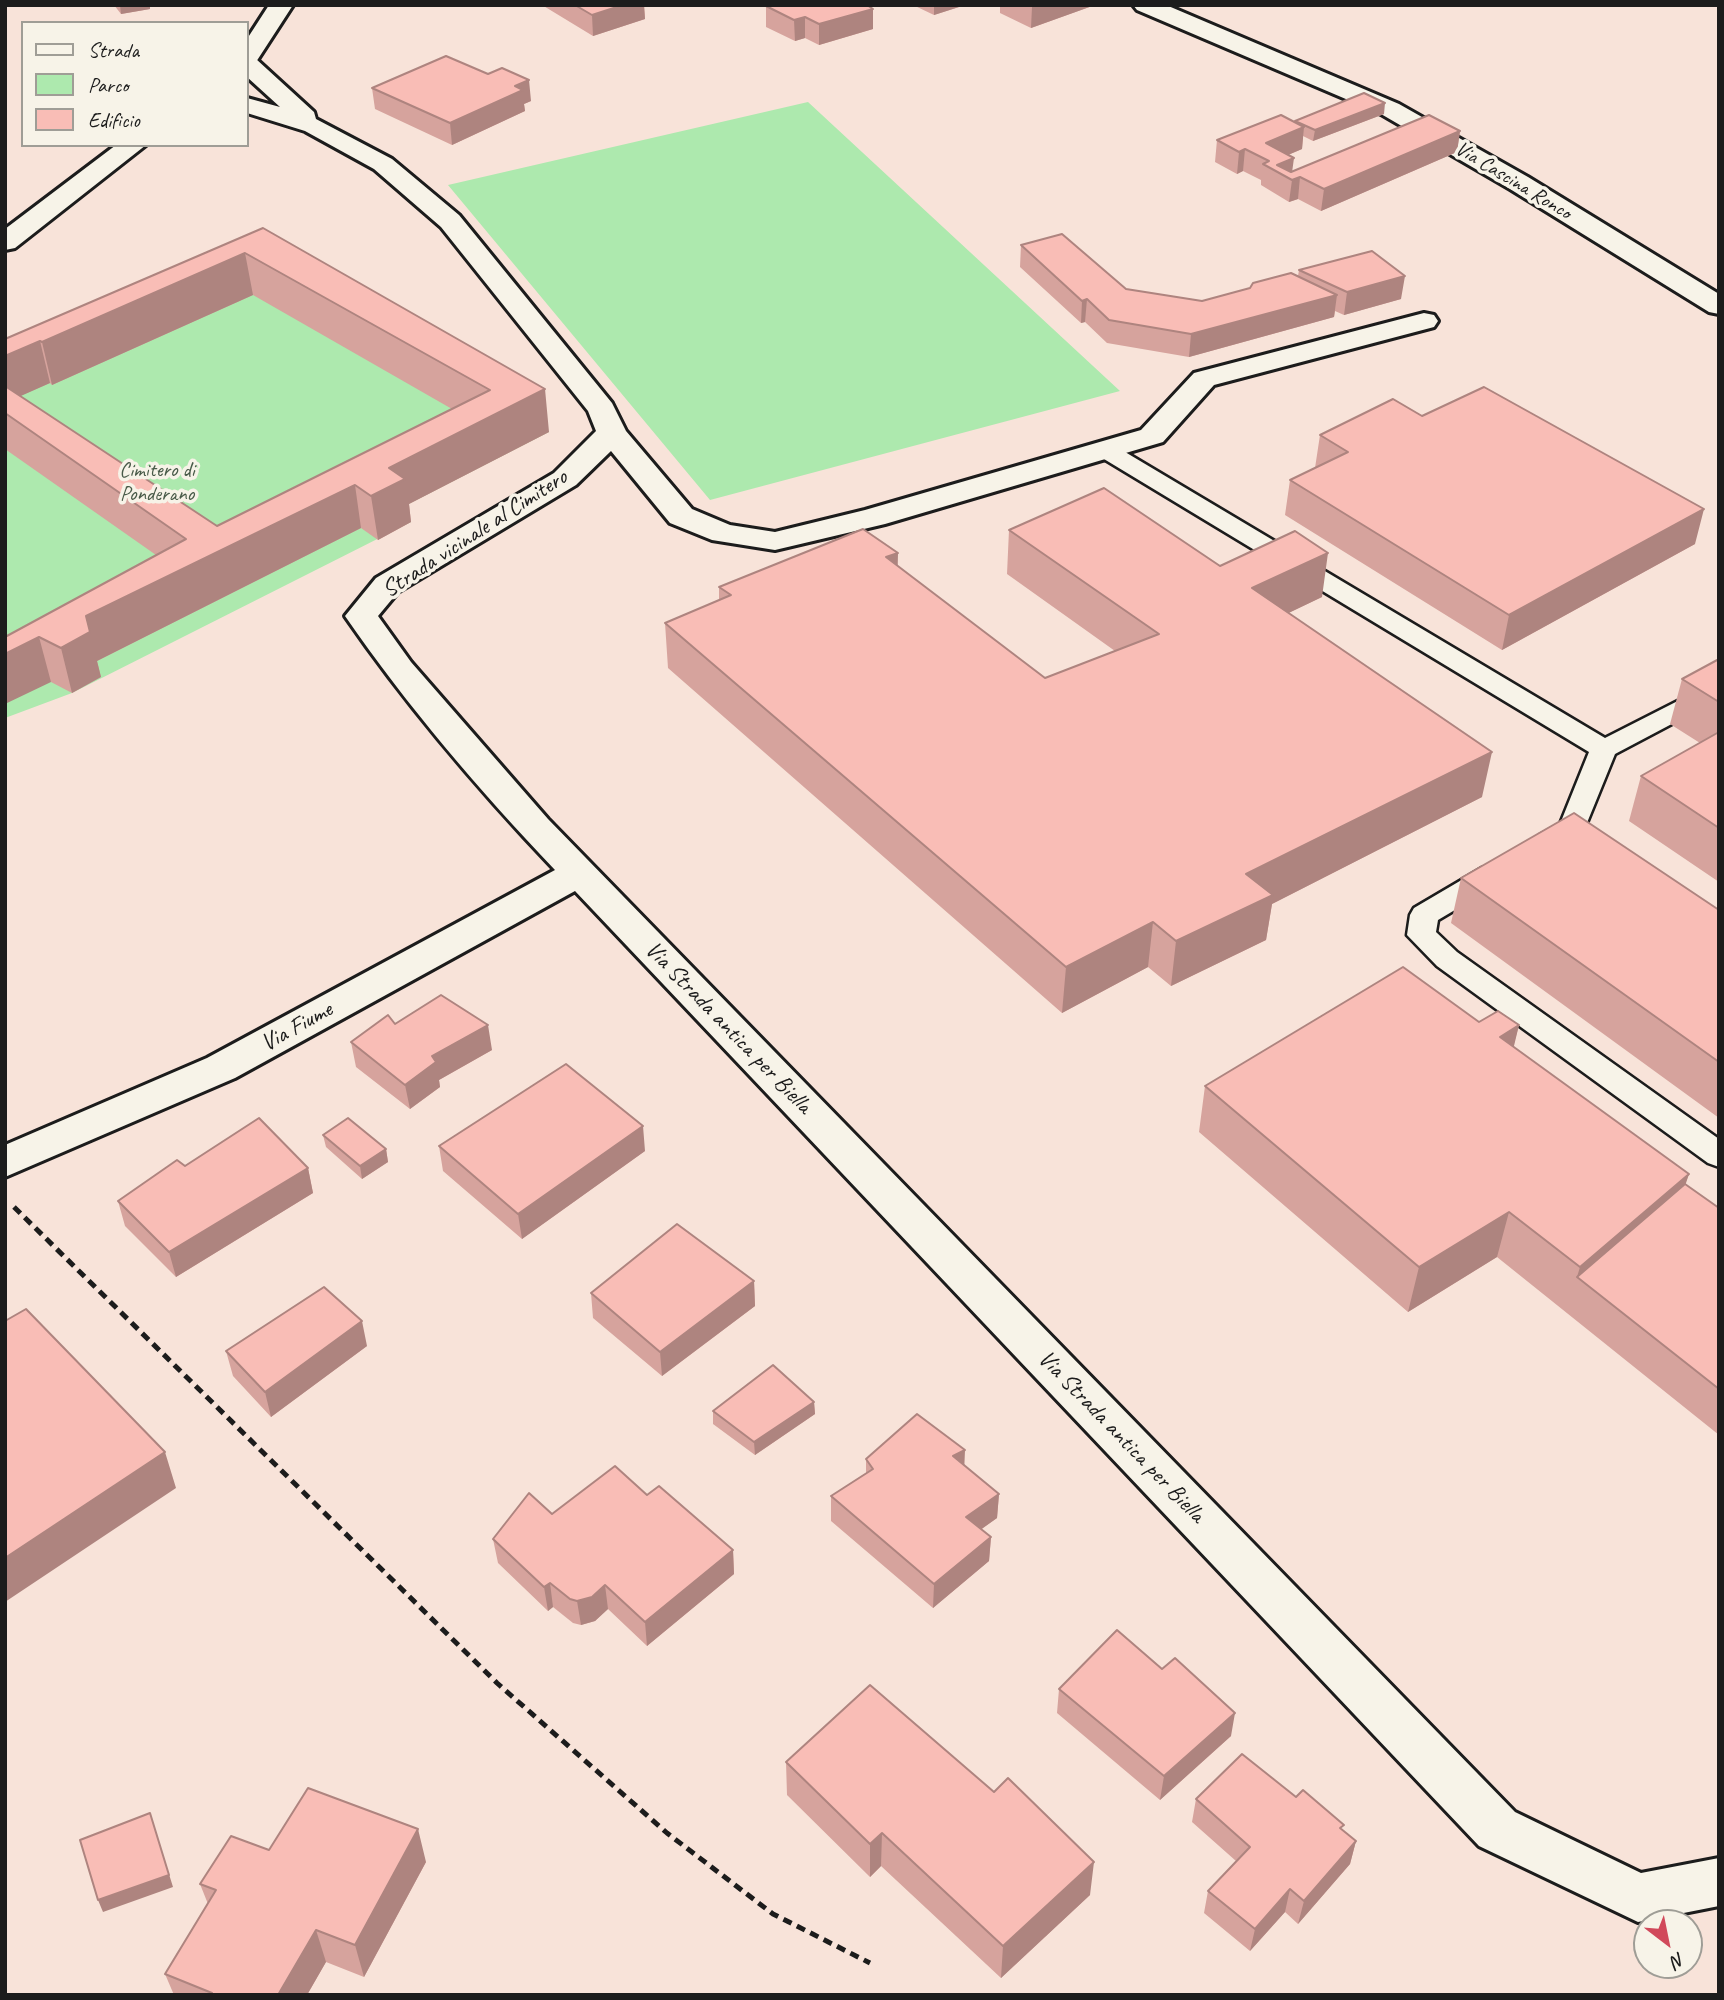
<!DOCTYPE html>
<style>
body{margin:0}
#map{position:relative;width:1724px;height:2000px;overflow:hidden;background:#f8e3d9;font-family:Caveat,sans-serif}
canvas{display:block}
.frame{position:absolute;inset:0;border:7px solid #1c1c1c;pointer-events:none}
.legend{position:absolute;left:21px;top:21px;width:228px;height:126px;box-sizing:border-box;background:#f7f3e8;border:2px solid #9f9d96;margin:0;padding:9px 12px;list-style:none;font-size:21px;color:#1c1c1c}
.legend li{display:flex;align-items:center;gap:14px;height:35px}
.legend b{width:35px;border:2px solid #9f9d96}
.north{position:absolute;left:1633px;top:1909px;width:70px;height:70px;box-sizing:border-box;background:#f7f3e8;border:2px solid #9f9d96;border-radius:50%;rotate:148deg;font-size:19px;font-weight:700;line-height:28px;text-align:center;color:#1c1c1c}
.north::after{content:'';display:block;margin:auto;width:24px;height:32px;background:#d1495b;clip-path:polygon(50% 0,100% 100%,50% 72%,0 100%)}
</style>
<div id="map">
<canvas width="1724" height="2000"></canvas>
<div class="frame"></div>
<ul class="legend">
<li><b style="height:9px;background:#f7f3e8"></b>Strada</li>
<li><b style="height:19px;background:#ade9ae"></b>Parco</li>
<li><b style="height:19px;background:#f9bdb6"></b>Edificio</li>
</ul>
<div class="north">N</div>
</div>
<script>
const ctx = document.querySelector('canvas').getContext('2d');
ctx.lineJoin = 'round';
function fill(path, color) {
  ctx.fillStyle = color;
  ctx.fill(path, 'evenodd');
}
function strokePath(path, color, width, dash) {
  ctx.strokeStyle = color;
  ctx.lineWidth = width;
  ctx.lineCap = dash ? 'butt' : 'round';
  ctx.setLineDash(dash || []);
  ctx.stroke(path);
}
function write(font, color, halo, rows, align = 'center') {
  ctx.font = font + ' Caveat,sans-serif';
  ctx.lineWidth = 7;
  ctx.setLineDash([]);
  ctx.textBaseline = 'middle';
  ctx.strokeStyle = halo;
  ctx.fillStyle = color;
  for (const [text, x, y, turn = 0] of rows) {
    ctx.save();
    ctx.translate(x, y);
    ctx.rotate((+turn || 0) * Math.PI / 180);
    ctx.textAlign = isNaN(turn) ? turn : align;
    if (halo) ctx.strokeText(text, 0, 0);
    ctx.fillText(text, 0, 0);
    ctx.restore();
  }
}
fill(new Path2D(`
 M808,102L1120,391L710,500L448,185Z
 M270,269L549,432L395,511L411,522L72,693L5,718V385Z`), '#ade9ae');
const lane = new Path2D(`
 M1107,444L1115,446L1605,738L1719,680V699L1615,754L1582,835L1560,847L1550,850L1540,847L1536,841L1540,835L1560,824L1589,752L1099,456L1095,451L1099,446Z
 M1492,866L1502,868L1506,875L1502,882L1438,920L1436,932L1457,952L1719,1139V1167L1708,1163L1437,966L1407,935L1410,915L1414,908L1482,868Z`);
const street = new Path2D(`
 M1133,5H1166L1399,104L1528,177L1719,294V314L1709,312L1510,189L1381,114L1137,10Z
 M247,57L256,59L314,112L316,119L392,159L459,215L612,403L626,431L692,509L730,525L775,532L865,510L1141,430L1194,373L1424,313L1434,315L1438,321L1434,327L1214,385L1163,442L885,524L775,550L712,540L670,523L611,451L576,485L398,592L378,616L411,662L548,819L1515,1812L1641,1873L1719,1858V1906L1638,1922L1479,1846L575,891L235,1078L5,1177V1145L207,1058L555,870C480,791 407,706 345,616L376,578L554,473L596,431L588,411L441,227L374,169L305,131L247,113V98L280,107L247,77Z`);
const secondary = new Path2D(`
 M269,5H293L256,62L247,64V39Z
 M116,145H146L15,248L5,250V229Z`);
strokePath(lane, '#1c1c1c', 5);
strokePath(street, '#1c1c1c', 6);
strokePath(secondary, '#1c1c1c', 6);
strokePath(new Path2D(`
 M14,1207L497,1683L667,1833L773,1914L870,1963`), '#1c1c1c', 5, [9, 6]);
fill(lane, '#f7f3e8');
fill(street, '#f7f3e8');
fill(secondary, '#f7f3e8');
fill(new Path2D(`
 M114,5H150V9L121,14Z
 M542,5H644L645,19L593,36Z
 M913,5H960L959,7L934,15Z
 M1000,5H1095L1031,28L1000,13Z
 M766,6L873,9V29L819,45L805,38L795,41L766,27Z
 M372,88L531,101L524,104L525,111L452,145L375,109Z
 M1384,114L1313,141L1303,136L1302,149L1288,155L1292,171L1460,131L1457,152L1321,211L1298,199L1289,202L1261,185V180L1243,171L1237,174L1215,162L1217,140L1295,122V121Z
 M263,228L549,432L409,504L411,522L378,540L361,528L97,661L101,677L72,693L51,682L5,637L156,555L5,449V339ZM253,295L452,409L217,526L20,396L50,383L52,385Z
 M1021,245L1126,289L1202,301L1298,276L1299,270L1401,299L1344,315L1335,311L1334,317L1189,357L1107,343L1085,322L1081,323L1020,267Z
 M1422,416L1695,544L1502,650L1285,515L1290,480L1315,468L1320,435Z
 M1009,530L1220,566L1322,597L1288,613L1482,797L1272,904L1266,940L1171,986L1148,967L1062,1013L668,668L665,623L719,600V587L898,566L1045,678L1115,651L1007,574Z
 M1719,659V882L1629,821L1641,776L1700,743L1670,724L1682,679Z
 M1461,878L1719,910V1118L1451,923Z
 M1479,1022L1519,1025L1513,1047L1689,1174L1685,1184L1719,1208V1435L1497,1257L1408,1312L1199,1132L1205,1086Z
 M395,1024L492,1050L439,1080L440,1087L410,1109L356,1067L351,1042Z
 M323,1135L386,1149L388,1162L362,1179L326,1147Z
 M439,1146L645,1151L522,1239L443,1171Z
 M185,1166L308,1168L313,1193L176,1277L125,1226L118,1201Z
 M754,1281L755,1306L662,1376L593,1318L591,1293Z
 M367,1346L271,1417L233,1376L226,1351Z
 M814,1402L815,1414L755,1455L713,1424V1411Z
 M866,1459L964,1465L999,1494L997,1518L981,1529L991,1537L989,1561L933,1608L831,1521V1496L866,1473Z
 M647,1495L733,1550L734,1574L647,1646L608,1609L595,1621L581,1625L573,1623L553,1607L548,1611L498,1563L493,1539L552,1514Z
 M1059,1689L1231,1736L1160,1800L1057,1713Z
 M786,1762L1090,1895L1001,1978L881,1866L870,1877L787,1795Z
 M1296,1797L1342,1830L1356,1841L1350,1864L1298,1924L1285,1912L1250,1951L1204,1913L1208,1891L1236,1861L1192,1822L1196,1799Z
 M269,1850L426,1862L364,1977L326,1962L307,1995H174L165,1974L208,1904L200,1884Z`), '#d6a39d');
fill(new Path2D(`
 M120,5H150V9L121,14Z
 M623,5H644L645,19L593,36L592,15Z
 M934,5H960L959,7L934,15Z
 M1037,5H1095L1031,28L1032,7Z
 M873,9V29L819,45V24Z
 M805,17V38L795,41L794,20Z
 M529,80L531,101L524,104L525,111L452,145L450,123L515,86Z
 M1385,103L1384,114L1313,141L1315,130Z
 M1304,127L1302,149L1269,163L1266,143Z
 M1460,131L1457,152L1321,211L1324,189Z
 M1245,149L1243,171L1237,174L1239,152Z
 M1294,158L1291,180L1277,165Z
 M1300,177L1298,199L1289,202L1292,180Z
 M245,253L253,295L52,385L42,342Z
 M1405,276L1401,299L1344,315L1347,292Z
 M1337,295L1334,317L1189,357L1191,334Z
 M1087,299L1085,322L1081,323L1082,301Z
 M40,341L50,383L5,403V356Z
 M545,389L549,432L409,504L411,522L378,540L371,496L389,468Z
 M355,485L361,528L97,661L101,677L72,693L61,648L86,616Z
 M1704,509L1695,544L1502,650L1509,615Z
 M898,553L897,597L886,557Z
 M1328,553L1322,597L1247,633L1252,588Z
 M39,637L51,682L5,704V654Z
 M1492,752L1482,797L1272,904L1266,940L1171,986L1176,941L1246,874Z
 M1153,922L1148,967L1062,1013L1066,967Z
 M488,1025L492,1050L439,1080L440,1087L410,1109L405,1085L432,1056Z
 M1519,1025L1508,1071L1500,1037Z
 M643,1126L645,1151L522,1239L518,1214Z
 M386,1149L388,1162L362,1179L360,1166Z
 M308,1168L313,1193L176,1277L169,1252Z
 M1689,1174L1674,1219L1577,1277L1580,1267Z
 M1509,1212L1497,1257L1408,1312L1419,1267Z
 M754,1281L755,1306L662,1376L660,1352Z
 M362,1321L367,1346L271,1417L265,1392Z
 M814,1402L815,1414L755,1455L754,1442Z
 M965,1450L964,1474L953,1456Z
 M165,1452L176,1488L5,1602V1558Z
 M999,1494L997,1518L965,1541L966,1517Z
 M991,1537L989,1561L933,1608L934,1584Z
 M733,1550L734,1574L647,1646L645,1622Z
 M550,1583L553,1607L548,1611L544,1587Z
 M605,1585L608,1609L595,1621L581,1625L577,1601Z
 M1235,1713L1231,1736L1160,1800L1164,1776Z
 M150,1813L173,1887L103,1912L98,1900Z
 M418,1829L426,1862L364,1977L355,1945Z
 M882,1833L881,1866L870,1877V1844Z
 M1356,1841L1350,1864L1298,1924L1304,1901Z
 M1094,1862L1090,1895L1001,1978L1003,1946Z
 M1290,1889L1285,1912L1250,1951L1255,1929Z
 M316,1930L326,1962L307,1995H278Z`), '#ae847f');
const building = new Path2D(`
 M575,5H623L592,15Z
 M767,5H867L873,9L819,24L805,17L794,20L766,6Z
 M446,56L488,74L502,68L529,80L515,86L523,90L450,123L372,88Z
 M1364,93L1385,103L1315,130L1295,121Z
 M1281,115L1304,127L1266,143L1294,158L1277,165L1291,172L1429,115L1460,131L1324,189L1300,177L1292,180L1263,164L1269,161L1245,149L1239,152L1217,140Z
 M263,228L545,389L389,468L405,479L371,496L355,485L86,616L90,632L61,648L39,637L5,654V637L186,539L5,413V386L217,526L490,390L245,253L42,342L40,341L5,356V339Z
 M1062,234L1126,289L1202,301L1250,288L1253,283L1291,273L1337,295L1191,334L1109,320L1087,299L1082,301L1021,245Z
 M1372,251L1405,276L1347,292L1299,270Z
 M1484,387L1704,509L1509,615L1290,480L1348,452L1320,435L1393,399L1422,416Z
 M1104,488L1220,566L1295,531L1328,553L1252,588L1492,752L1246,874L1273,895L1176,941L1153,922L1066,967L665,623L731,595L719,587L863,529L898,553L886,557L1045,678L1159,634L1009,530Z
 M1719,659V702L1682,679Z
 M1719,732V828L1641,776Z
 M1574,813L1719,910V1062L1461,878Z
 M1403,967L1479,1022L1498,1011L1519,1025L1500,1037L1689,1174L1580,1267L1509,1212L1419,1267L1205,1086Z
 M441,995L488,1025L432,1056L436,1062L405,1085L351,1042L388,1015L395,1024Z
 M566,1064L643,1126L518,1214L439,1146Z
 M259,1118L308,1168L169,1252L118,1201L177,1160L185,1166Z
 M348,1118L386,1149L360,1166L323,1135Z
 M1685,1184L1719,1208V1389L1577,1277Z
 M677,1224L754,1281L660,1352L591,1293Z
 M324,1287L362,1321L265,1392L226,1351Z
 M26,1309L165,1452L5,1558V1321Z
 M773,1365L814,1402L754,1442L713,1411Z
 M917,1414L965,1450L953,1456L999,1494L966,1517L991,1537L934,1584L831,1496L873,1469L866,1459Z
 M615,1466L647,1495L659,1486L733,1550L645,1622L605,1585L592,1597L577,1601L570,1599L550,1583L544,1587L493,1539L529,1493L552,1514Z
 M1117,1630L1162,1669L1175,1658L1235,1713L1164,1776L1059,1689Z
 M870,1685L994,1792L1008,1778L1094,1862L1003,1946L882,1833L870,1844L786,1762Z
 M1242,1754L1296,1797L1303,1790L1344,1825L1340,1828L1356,1841L1304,1901L1290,1889L1255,1929L1208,1891L1250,1847L1196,1799Z
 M308,1788L418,1829L355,1945L316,1930L278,1995H211L212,1993L165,1974L216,1890L200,1884L231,1836L269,1850Z
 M150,1813L169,1875L98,1900L80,1840Z`);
fill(building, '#f9bdb6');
strokePath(building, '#ae847f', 2);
write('21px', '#1c1c1c', '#f7f3e8', [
 ["Via Cascina Ronco",1513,181,31]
]);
write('21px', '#485a48', '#f7f3e8', [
 ["Cimitero di",157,470],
 ["Ponderano",157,494]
]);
write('24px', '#1c1c1c', '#f7f3e8', [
 ["Strada vicinale al Cimitero",475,534,-33],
 ["Via Fiume",297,1027,-29],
 ["Via Strada antica per Biella",728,1028,46],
 ["Via Strada antica per Biella",1121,1437,46]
]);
</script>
